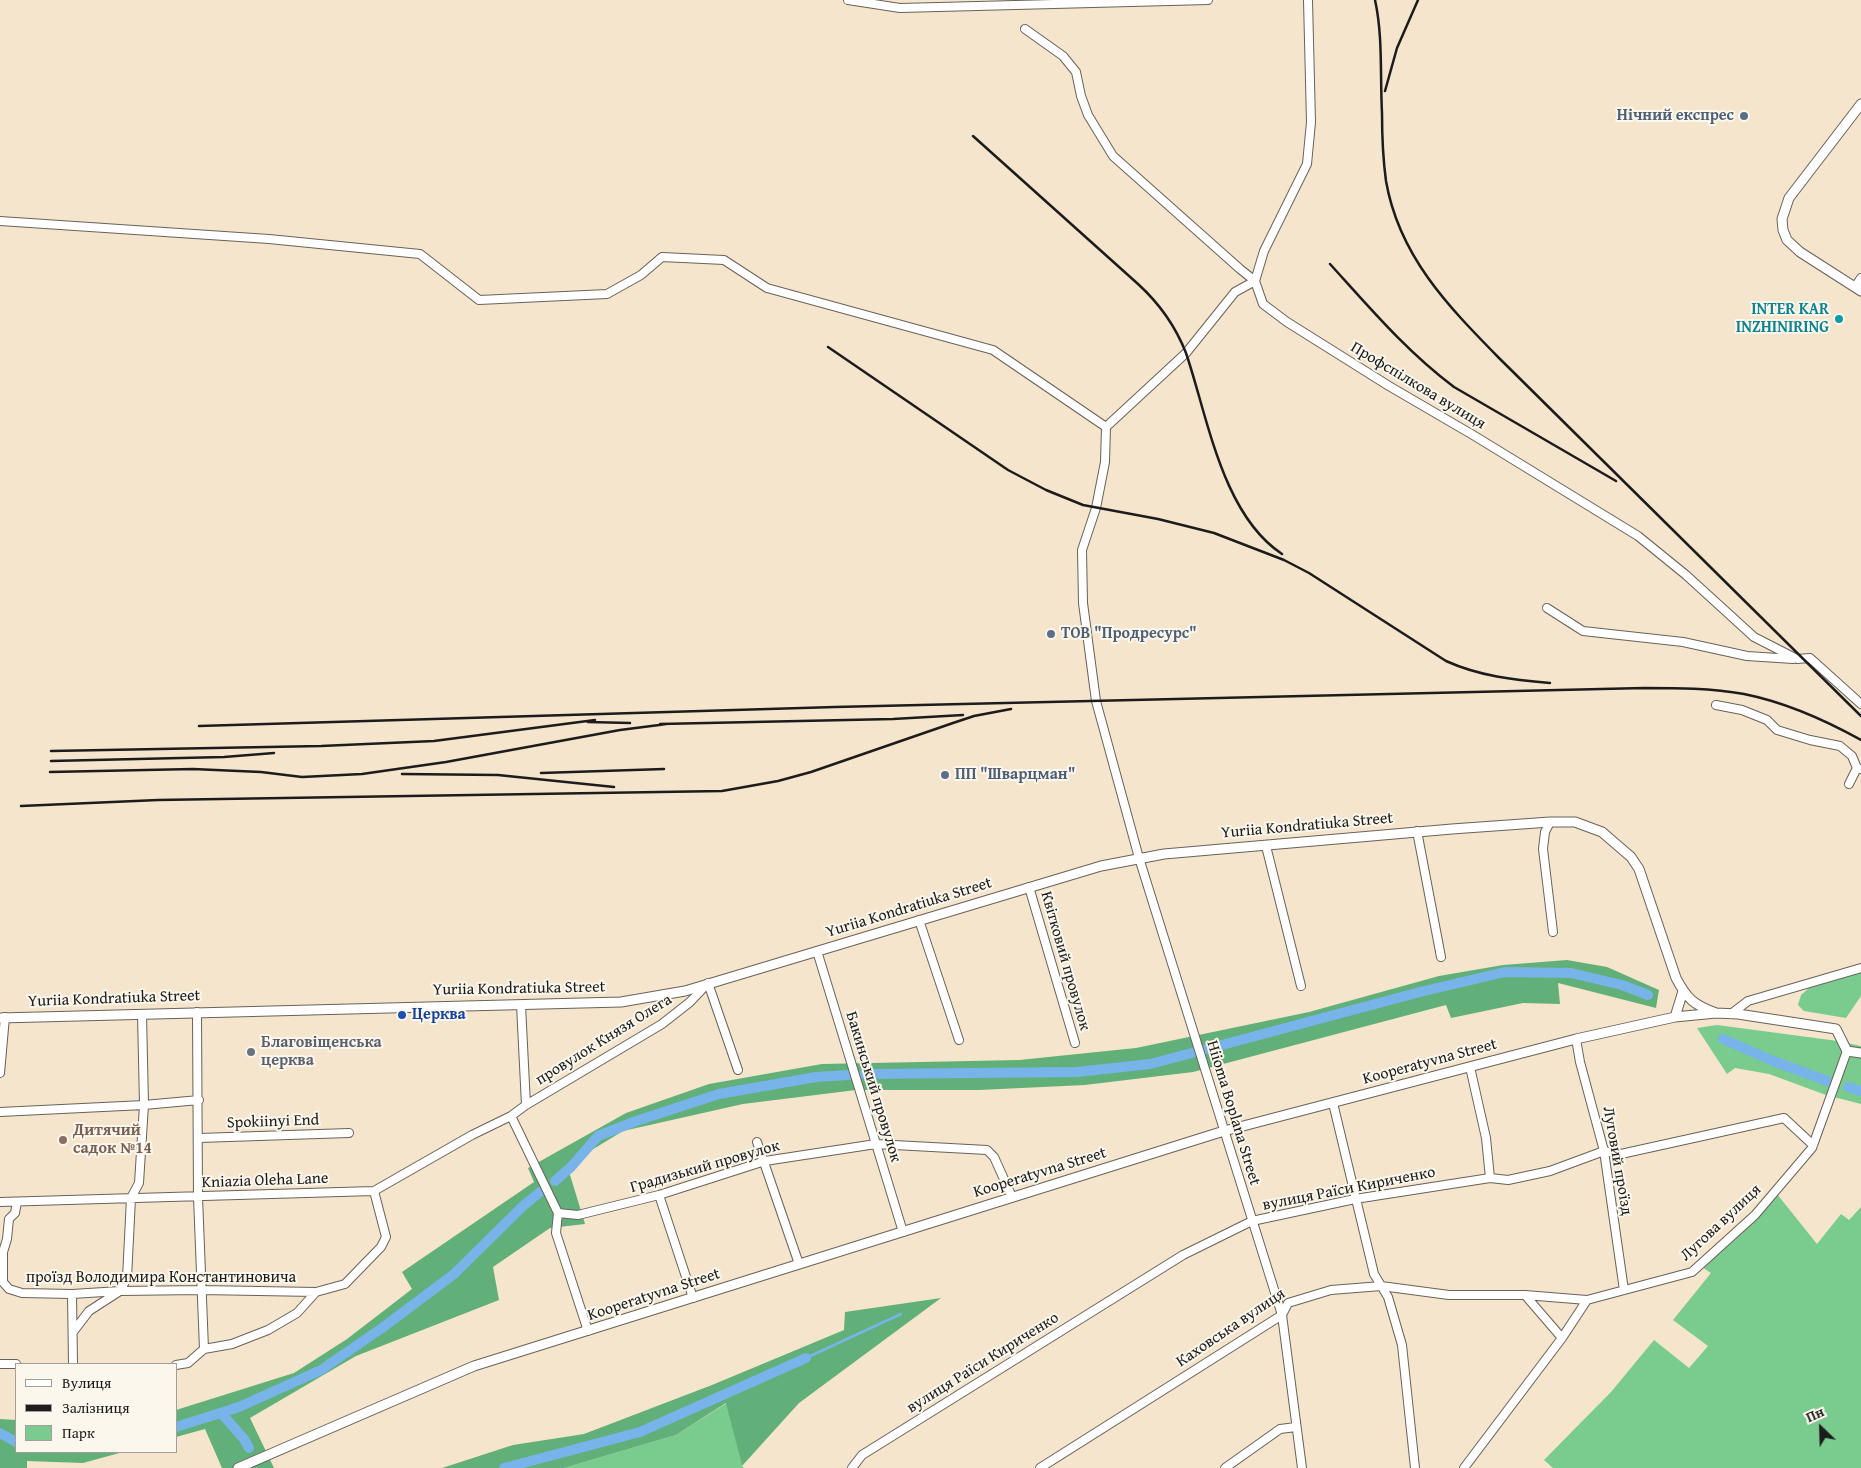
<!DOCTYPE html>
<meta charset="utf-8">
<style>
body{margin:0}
#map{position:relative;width:1861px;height:1468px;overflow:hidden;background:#f5e5cd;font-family:"Gentium Book Plus",serif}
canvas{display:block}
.legend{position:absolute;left:15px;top:1363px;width:162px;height:90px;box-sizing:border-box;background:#fbf7ec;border:1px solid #a29f99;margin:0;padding:6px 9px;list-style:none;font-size:15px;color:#1c1c1c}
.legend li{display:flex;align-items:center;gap:10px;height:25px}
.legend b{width:25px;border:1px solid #a29f99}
.north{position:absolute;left:1796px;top:1403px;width:50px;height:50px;-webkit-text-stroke:4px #fbf7ec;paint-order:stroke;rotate:336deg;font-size:14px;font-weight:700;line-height:20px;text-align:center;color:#1c1c1c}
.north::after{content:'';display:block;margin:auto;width:18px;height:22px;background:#1c1c1c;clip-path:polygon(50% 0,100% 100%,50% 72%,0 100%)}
</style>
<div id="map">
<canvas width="1861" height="1468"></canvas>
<ul class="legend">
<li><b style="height:6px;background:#fff"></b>Вулиця</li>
<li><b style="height:6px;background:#1c1c1c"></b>Залізниця</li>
<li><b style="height:14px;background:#79cc8e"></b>Парк</li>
</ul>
<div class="north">Пн</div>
</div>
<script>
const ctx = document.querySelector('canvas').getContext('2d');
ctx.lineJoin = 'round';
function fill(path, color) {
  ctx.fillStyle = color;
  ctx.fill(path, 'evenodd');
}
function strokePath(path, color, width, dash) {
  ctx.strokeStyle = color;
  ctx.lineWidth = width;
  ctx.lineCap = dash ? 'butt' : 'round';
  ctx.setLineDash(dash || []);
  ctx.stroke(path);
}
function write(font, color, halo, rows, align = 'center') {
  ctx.font = font + ' "Gentium Book Plus",serif';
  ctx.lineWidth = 4;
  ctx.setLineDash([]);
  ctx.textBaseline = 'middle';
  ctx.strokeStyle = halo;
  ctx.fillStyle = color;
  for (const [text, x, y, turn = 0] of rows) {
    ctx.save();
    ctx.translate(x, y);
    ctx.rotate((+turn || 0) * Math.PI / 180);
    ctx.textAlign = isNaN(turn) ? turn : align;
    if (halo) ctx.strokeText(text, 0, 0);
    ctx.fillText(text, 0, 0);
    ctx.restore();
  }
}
fill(new Path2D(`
 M1861,972V996L1846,1018L1804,1011L1798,1005L1801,995L1809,988Z
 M1717,1025L1838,1041L1861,1046V1104L1826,1095L1769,1074L1735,1068L1727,1074L1697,1028Z
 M1777,1194L1817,1244L1841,1214L1849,1220L1861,1207V1468H1553L1544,1460L1611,1392L1654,1340L1689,1368L1708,1346L1673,1320L1711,1273L1702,1267Z
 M727,1403L742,1466L744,1468H564L676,1435Z`), '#79cc8e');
fill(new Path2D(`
 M1567,960L1607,967L1659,990L1656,1008L1558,983L1560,1004L1523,1003L1451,1018L1446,1005L1193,1072L1085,1085L979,1090H856L743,1104L623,1131L567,1165L585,1224L550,1228L493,1267L499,1300L356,1356L250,1418L274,1468H222L205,1429L176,1437V1410L294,1373L347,1339L412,1289L402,1272L534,1182L528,1168L626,1113L709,1084L822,1064L1019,1060L1136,1048L1309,1012L1439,976L1503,965Z
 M941,1298L799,1403L742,1466L726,1403L676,1435L564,1468H442L513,1445L584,1434L712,1385L844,1330L845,1312Z
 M0,1419L16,1420V1452H123L83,1463L27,1461V1468H0Z`), '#62b079');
strokePath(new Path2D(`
 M806,1358L901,1314`), '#78b3ea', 2.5);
strokePath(new Path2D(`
 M1723,1039L1773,1061L1830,1082
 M1207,1049L1420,992L1505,972L1571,973L1622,985L1648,995
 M864,1074L1077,1072L1150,1064L1192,1053
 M1848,1087L1861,1091
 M555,1181L571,1167L598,1136L636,1121L719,1094L816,1077L849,1075
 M221,1413L244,1439L249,1448
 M176,1427L239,1407L321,1370L382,1328L454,1274L523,1206L540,1192
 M0,1433L16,1442
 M504,1468L640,1432L806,1358`), '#78b3ea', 10);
const minor = new Path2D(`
 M848,0L900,8L1208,0
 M1025,29L1063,56L1076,72L1081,96L1088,115L1113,156L1240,269L1255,281L1263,304L1287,322L1389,386L1473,435L1638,536L1686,575L1754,637L1797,659L1810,658L1861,704
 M0,221L269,239L420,254L479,300L607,294L641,275L662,257L724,260L767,288L993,350L1106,427
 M1855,287L1861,278
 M1547,608L1583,631L1683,642L1747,656L1793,659
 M1716,705L1742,710L1767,720L1777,730L1810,740L1840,746L1852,756L1857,768
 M1849,784L1857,768L1861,769
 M1550,822L1545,832L1543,849L1553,932
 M1417,831L1441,957
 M1266,846L1301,986
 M1029,887L1075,1043
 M919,920L959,1040
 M817,951L903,1232
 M521,1005L526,1105
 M197,1012L198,1197L204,1349
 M1731,1014L1748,1001L1861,968
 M1576,1039L1580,1062L1604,1151L1624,1290
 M1470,1067L1486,1138L1490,1178
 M0,1073L5,1017
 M1333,1103L1374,1274L1388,1297L1402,1345L1415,1468
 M0,1112L144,1105L199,1100
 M511,1116L558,1213L556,1233L588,1331
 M199,1138L349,1133
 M757,1142L799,1264
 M659,1195L693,1298
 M0,1202L374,1191L472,1135L511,1116L526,1105L662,1024L690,1002L708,983L738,1070
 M17,1202L15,1213L9,1219L7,1239L3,1252V1282L9,1289L22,1293L72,1294L120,1291L201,1290L316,1292
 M558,1213L578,1215L659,1195L765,1161L876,1144L987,1150L994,1157L1012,1197
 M72,1294L73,1364
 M1525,1295L1587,1300
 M73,1332L89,1311L120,1291L127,1278L131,1198L139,1183L144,1105L142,1014
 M0,1364H16
 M176,1365L188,1363L204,1349L232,1344L268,1330L297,1313L316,1292L345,1284L381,1247L386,1237L374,1191
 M852,1468L862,1455L1183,1255L1252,1221L1355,1199L1490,1178L1508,1180L1550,1171L1604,1151L1621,1154L1784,1118L1813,1145
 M1040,1468L1282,1315L1288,1303L1331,1290L1381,1286L1449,1295H1525L1562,1338
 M1225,1468L1280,1429L1296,1427
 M1302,1468L1282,1315L1139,858L1096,701L1083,603L1082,550L1096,508L1105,462L1106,427L1186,353L1235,292L1255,281L1264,251L1307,164L1311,122L1308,0
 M1464,1468L1562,1338L1587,1300L1692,1272L1755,1215L1812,1148L1847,1051`);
const tertiary = new Path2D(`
 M1861,104L1789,198L1782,219L1783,230L1787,240L1800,252L1861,291
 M1675,1017L1683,991
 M0,1018L621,1002L685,991L1101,866L1164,854L1452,829L1550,822H1575L1602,832L1631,857L1639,869L1676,978C1687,999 1694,1005 1716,1013
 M238,1468L474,1366L1224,1131L1576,1039L1675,1017L1716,1013L1738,1014L1836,1029L1847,1051L1861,1053`);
strokePath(minor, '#68625a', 10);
strokePath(tertiary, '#68625a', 11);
strokePath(minor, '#fff', 8);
strokePath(tertiary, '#fff', 9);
strokePath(new Path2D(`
 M1375,0C1383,36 1380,76 1382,113C1382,136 1383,159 1386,181C1399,256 1448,306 1498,357L1861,716
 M1385,91L1397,48L1418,0
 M973,136L1138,284C1160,304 1175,325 1186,353C1208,418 1222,514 1282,554
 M1330,264C1369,307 1407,352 1454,387L1616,481
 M828,347L1008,470L1046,490L1083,505L1158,519L1214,533L1284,560L1309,573L1446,661C1479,676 1514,680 1550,683
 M588,722L630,723
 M660,724L893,719L963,715
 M199,726L835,707L1644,688C1677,688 1711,688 1744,694C1784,702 1825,720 1861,740
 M51,751L321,746L434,741L595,720
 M51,761L224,757L274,753
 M50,772L193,769L261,772L302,777L362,774L446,762L620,730L667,724
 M541,773L664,769
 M402,774L498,775L614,787
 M21,806L158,800L722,791L778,781L811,772L953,723L974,716L1011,709`), '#1c1c1c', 2.5);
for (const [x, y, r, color] of [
 [1744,116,5,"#5c6f8a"],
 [1839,319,5,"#0f9aa8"],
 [1051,634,5,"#5c6f8a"],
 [945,775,5,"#5c6f8a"],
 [402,1015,5,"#1a4fb4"],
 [251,1052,5,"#6b7280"],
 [63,1140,5,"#8d6e63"]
]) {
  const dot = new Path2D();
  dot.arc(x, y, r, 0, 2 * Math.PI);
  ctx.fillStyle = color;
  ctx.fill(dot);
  strokePath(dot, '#fbf7ec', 2);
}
write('bold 16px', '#4e5e75', '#fbf7ec', [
 ["Нічний експрес",1734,116,"right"],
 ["ТОВ \"Продресурс\"",1061,634],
 ["ПП \"Шварцман\"",955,775]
], 'left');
write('bold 16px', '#0d838f', '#fbf7ec', [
 ["INTER KAR",1829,310],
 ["INZHINIRING",1829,328]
], 'right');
write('16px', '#1c1c1c', '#fbf7ec', [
 ["Профспілкова вулиця",1418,386,31],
 ["Yuriia Kondratiuka Street",1307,826,-5],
 ["Yuriia Kondratiuka Street",909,908,-17],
 ["Квітковий провулок",1065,961,74],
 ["Yuriia Kondratiuka Street",519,989,-1],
 ["Yuriia Kondratiuka Street",114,999,-2],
 ["провулок Князя Олега",604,1040,-32],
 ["Kooperatyvna Street",1430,1062,-15],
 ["Бакинський провулок",873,1087,73],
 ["Hiioma Boplana Street",1233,1113,73],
 ["Spokiinyi End",273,1122,-2],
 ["Луговий проїзд",1617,1161,80],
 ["Градизький провулок",705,1167,-16],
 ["Kooperatyvna Street",1040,1173,-17],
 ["Kniazia Oleha Lane",265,1181,-2],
 ["вулиця Раїси Кириченко",1349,1189,-11],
 ["Лугова вулиця",1721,1223,-43],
 ["проїзд Володимира Константиновича",161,1278],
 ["Kooperatyvna Street",654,1295,-18],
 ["Каховська вулиця",1231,1328,-34],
 ["вулиця Раїси Кириченко",983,1363,-32]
]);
write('bold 16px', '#164399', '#fbf7ec', [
 ["Церква",412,1015]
], 'left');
write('bold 16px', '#5b616d', '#fbf7ec', [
 ["Благовіщенська",261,1043],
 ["церква",261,1061]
], 'left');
write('bold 16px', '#785e54', '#fbf7ec', [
 ["Дитячий",73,1131],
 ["садок №14",73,1149]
], 'left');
</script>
